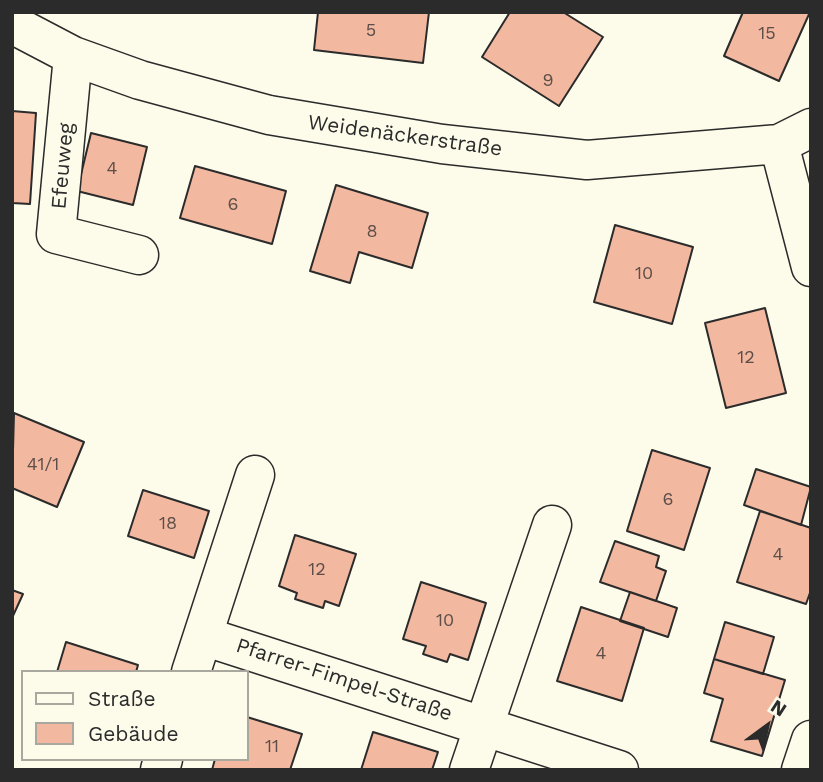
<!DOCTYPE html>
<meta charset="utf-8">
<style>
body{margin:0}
#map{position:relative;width:823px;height:782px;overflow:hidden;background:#fdfbea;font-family:"Work Sans",sans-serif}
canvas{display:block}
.frame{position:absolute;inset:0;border:14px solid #2b2b2b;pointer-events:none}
.legend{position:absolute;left:21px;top:670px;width:228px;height:91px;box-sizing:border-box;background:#fdfbea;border:2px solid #a9a89e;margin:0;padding:9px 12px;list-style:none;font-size:21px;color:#2b2b2b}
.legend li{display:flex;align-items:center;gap:14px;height:35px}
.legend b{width:35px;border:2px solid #a9a89e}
.north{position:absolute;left:732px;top:691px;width:70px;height:70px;-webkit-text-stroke:5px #fdfbea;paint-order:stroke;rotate:33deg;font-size:19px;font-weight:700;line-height:28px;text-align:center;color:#2b2b2b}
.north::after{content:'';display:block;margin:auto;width:24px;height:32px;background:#2b2b2b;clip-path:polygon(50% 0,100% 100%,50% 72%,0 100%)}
</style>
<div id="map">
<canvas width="823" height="782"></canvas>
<div class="frame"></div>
<ul class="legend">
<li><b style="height:9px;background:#fdfbea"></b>Straße</li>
<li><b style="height:19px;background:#f2b8a0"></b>Gebäude</li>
</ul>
<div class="north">N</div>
</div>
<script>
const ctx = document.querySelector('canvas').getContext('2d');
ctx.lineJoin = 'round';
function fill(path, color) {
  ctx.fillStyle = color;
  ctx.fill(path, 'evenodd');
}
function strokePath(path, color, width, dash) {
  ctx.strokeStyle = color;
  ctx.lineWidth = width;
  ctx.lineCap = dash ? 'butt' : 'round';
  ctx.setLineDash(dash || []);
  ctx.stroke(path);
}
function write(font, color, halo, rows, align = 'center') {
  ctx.font = font + ' "Work Sans",sans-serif';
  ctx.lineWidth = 5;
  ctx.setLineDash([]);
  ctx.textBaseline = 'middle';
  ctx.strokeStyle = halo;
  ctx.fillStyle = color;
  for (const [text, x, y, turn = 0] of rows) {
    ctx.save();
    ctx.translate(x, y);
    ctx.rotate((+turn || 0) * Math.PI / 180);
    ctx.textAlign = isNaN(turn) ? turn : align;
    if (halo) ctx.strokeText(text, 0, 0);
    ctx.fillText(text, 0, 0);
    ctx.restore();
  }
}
const building = new Path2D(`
 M318,12H429L423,63L314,50Z
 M510,12H563L603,37L559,106L482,57Z
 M743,12H810L779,81L724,56Z
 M12,111L36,113L30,204L12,203Z
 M91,133L147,147L133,205L77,191Z
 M195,166L286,191L272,244L180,218Z
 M336,185L428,213L412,268L359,252L350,283L310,271Z
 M615,225L693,247L672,324L594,302Z
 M765,308L786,393L726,408L705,323Z
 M14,413L84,442L57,507L12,488Z
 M652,450L710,468L684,550L627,531Z
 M756,469L811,487L801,525L744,505Z
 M143,490L209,511L194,558L128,536Z
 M760,511L811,528V590L806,604L737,582Z
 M295,535L356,554L339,606L325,601L323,608L295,599L297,593L279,586Z
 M615,541L659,556L656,567L666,571L656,601L600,582Z
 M421,582L486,603L468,660L450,654L447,662L423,654L426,646L403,639Z
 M12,590L23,594L12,618Z
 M630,592L677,608L668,637L620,621Z
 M581,607L644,628L622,701L557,681Z
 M725,622L774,637L763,674L714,659Z
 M66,642L138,665L136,672H57Z
 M714,659L785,680L762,756L711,741L723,699L704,693Z
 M247,717L302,734L290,770H212L215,759H247Z
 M373,732L438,752L432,770H361Z`);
fill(building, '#f2b8a0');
strokePath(building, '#2b2b2b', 2);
const street = new Path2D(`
 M12,24L73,56L140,80L269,115L442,144L587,160L779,144L811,128
 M73,56L56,234L139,255
 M779,144L811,267
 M203,636L619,770
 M191,672L255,475
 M160,770L163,759
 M469,770L552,525
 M801,770L811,740`);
strokePath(street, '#2b2b2b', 41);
strokePath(street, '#fdfbea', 38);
write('18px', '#5d4e48', null, [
 ["5",371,31],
 ["15",767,34],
 ["9",548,81],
 ["4",112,169],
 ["6",233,205],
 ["8",372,232],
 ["10",644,274],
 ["12",746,358],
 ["41/1",43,465],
 ["6",668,500],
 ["18",168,524],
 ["4",778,555],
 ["12",317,570],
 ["10",445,621],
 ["4",601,654],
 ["11",272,747]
]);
write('21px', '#2b2b2b', '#fdfbea', [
 ["Weidenäckerstraße",405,136,8],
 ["Efeuweg",63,166,-85],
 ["Pfarrer-Fimpel-Straße",344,680,18]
]);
</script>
